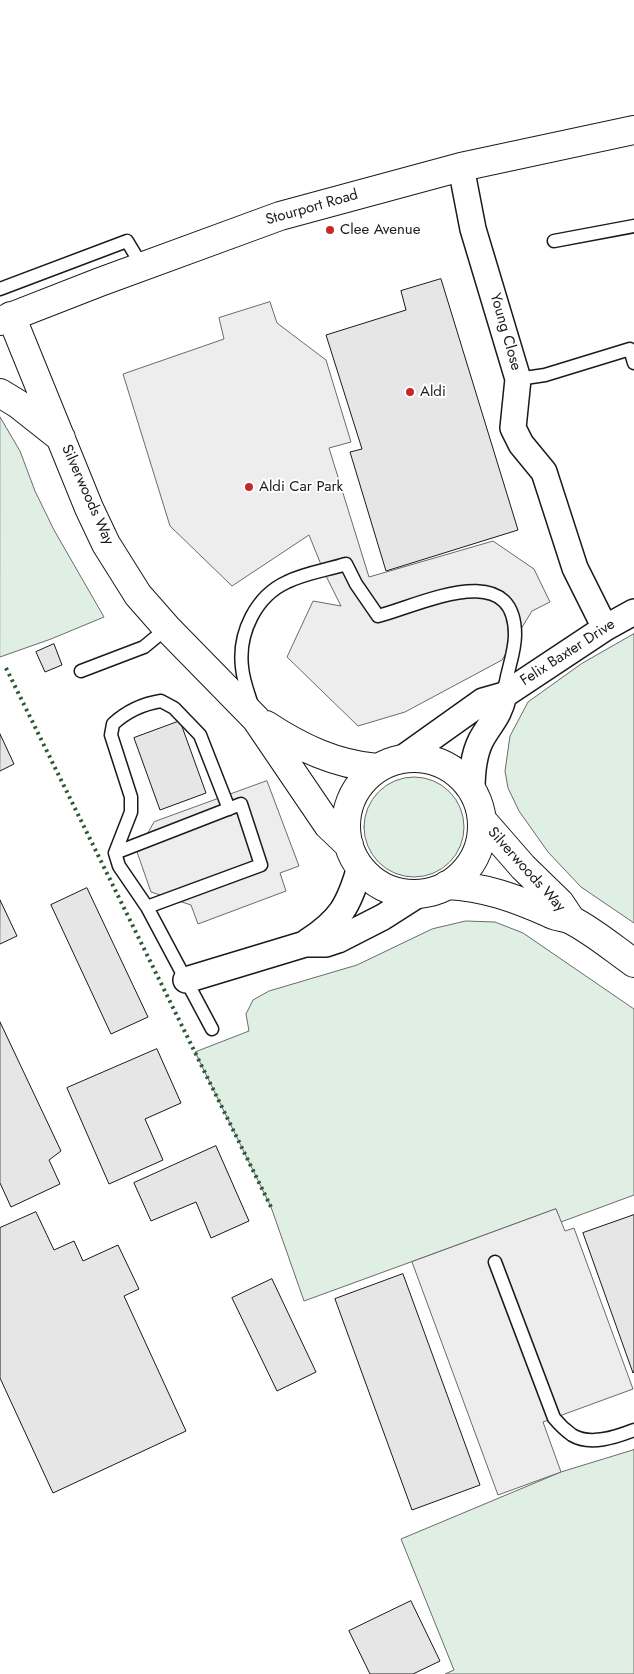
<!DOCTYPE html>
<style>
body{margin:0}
canvas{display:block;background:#fff}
</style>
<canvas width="634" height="1674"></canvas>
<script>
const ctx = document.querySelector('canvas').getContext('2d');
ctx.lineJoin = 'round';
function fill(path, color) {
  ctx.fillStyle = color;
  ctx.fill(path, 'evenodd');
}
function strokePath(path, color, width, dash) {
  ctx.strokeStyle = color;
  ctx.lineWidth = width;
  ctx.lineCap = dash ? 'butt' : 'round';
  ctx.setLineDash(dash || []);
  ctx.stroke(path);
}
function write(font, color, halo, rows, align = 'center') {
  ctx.font = font + ' Jost,sans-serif';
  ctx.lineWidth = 4;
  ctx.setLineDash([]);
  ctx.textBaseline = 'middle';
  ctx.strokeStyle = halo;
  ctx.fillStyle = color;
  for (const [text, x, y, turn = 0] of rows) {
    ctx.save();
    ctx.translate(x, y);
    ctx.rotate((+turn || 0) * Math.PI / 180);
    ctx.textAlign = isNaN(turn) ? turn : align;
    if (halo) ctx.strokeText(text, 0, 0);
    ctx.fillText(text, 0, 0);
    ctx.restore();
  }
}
const green = new Path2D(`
 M0,417L20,451L35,491L54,530L104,617L51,639L0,657Z
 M634,634V923L581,887L548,852L519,811L508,788L505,771L510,736L528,702L581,664Z
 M364 827a50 50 0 1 1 100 0a50 50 0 1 1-100 0Z
 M466,921L495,922L523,933L634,1009V1195L561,1222L556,1209L304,1301L271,1207L195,1052L249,1031L246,1014L253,1000L269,991L357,965L432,929Z
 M634,1450V1674H445L454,1670L401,1539L561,1472Z`);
fill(green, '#e0efe3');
strokePath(green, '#6a6a6a', 1);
const parking = new Path2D(`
 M270,302L277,323L326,360L351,442L329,448L369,577L493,541L534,569L550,602L532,611L502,660L405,712L358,726L287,657L313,601L341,606L324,572L309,535L232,586L170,526L123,374L224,339L219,318Z
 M267,781L299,866L280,873L286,891L198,924L191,905L151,892L137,852L154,822Z
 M556,1209L565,1231L574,1228L633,1389L543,1422L561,1472L498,1495L412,1262Z`);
fill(parking, '#ededed');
strokePath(parking, '#6a6a6a', 1);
const building = new Path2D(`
 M441,279L518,530L386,571L350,452L362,449L326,335L406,310L401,291Z
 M54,644L62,665L45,672L36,652Z
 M180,721L206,793L160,810L134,738Z
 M0,734L14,764L0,771Z
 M87,888L148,1017L111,1034L51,905Z
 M0,900L17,936L0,944Z
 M0,1022L61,1151L49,1160L60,1184L11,1207L0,1183Z
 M157,1049L181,1103L145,1119L163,1160L109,1184L67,1088Z
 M216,1146L249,1221L211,1238L196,1202L151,1221L134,1183Z
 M36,1212L54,1250L74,1241L83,1261L118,1245L139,1289L124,1296L186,1431L53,1493L0,1378V1228Z
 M634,1215V1372L633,1373L583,1233Z
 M403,1274L480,1485L412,1510L335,1299Z
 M272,1279L316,1372L277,1391L232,1298Z
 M411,1601L440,1661L413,1674H370L349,1631Z`);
fill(building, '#e6e6e6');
strokePath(building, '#1a1a1a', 1);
const service = new Path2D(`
 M554,241L634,226
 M0,289L127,241L142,266
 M518,379L545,375L630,349L634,363
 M81,671L144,647L167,628
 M253,708C249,695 243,681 242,667C238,633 256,596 287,582C305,573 327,570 346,564L356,584L378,616C418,606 515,556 515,635C515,655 505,675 504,695
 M115,853L241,804L261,865L147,907
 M212,1029L147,907L119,866L115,853L131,812V797L111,735L113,724C127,711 142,704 161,701L174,708L200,735L229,809
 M495,1262L554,1418C559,1424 565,1430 572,1435C590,1446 616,1437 634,1430`);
const minor = new Path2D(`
 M461,167L473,229L518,379L513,428L521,444L544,472L575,568L605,628
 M504,695L605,628L634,612
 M403,758L483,701L504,695C499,717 491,722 481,740C473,756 472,773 472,790
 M307,942C341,920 349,905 360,867
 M186,980L305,944H326L338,940L383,917L419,894`);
const primary = new Path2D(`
 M11,316L89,508L106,544L138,595L167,628L256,719L328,825L349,845
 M0,321L100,282L280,216L461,167L634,130
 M0,393L18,404L61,438
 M266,725C301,748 335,764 377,768
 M346 826a68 68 0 1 1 136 0a68 68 0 1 1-136 0Z
 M482,820L523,867L560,903L570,918
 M447,885C485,887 515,898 549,913C556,917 564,917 571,920C593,931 614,949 634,963`);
strokePath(service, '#1a1a1a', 15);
strokePath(minor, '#1a1a1a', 28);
strokePath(primary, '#1a1a1a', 30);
strokePath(service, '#fff', 12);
strokePath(minor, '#fff', 25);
strokePath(primary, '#fff', 28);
strokePath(new Path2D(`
 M6,668L271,1207`), '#2b5a34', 4, [2.5, 4]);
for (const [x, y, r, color] of [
 [330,230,5,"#c62828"],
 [410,392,5,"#c62828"],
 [249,487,5,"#c62828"]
]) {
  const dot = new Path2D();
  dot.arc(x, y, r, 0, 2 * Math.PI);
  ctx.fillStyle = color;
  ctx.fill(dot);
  strokePath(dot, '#fff', 2);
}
write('15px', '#1a1a1a', '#fff', [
 ["Stourport Road",312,208,-16],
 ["Young Close",505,332,74],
 ["Silverwoods Way",87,495,66],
 ["Felix Baxter Drive",568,653,-33],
 ["Silverwoods Way",526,870,48]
]);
write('15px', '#1a1a1a', '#fff', [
 ["Clee Avenue",340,230],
 ["Aldi",420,392],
 ["Aldi Car Park",259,487]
], 'left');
</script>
